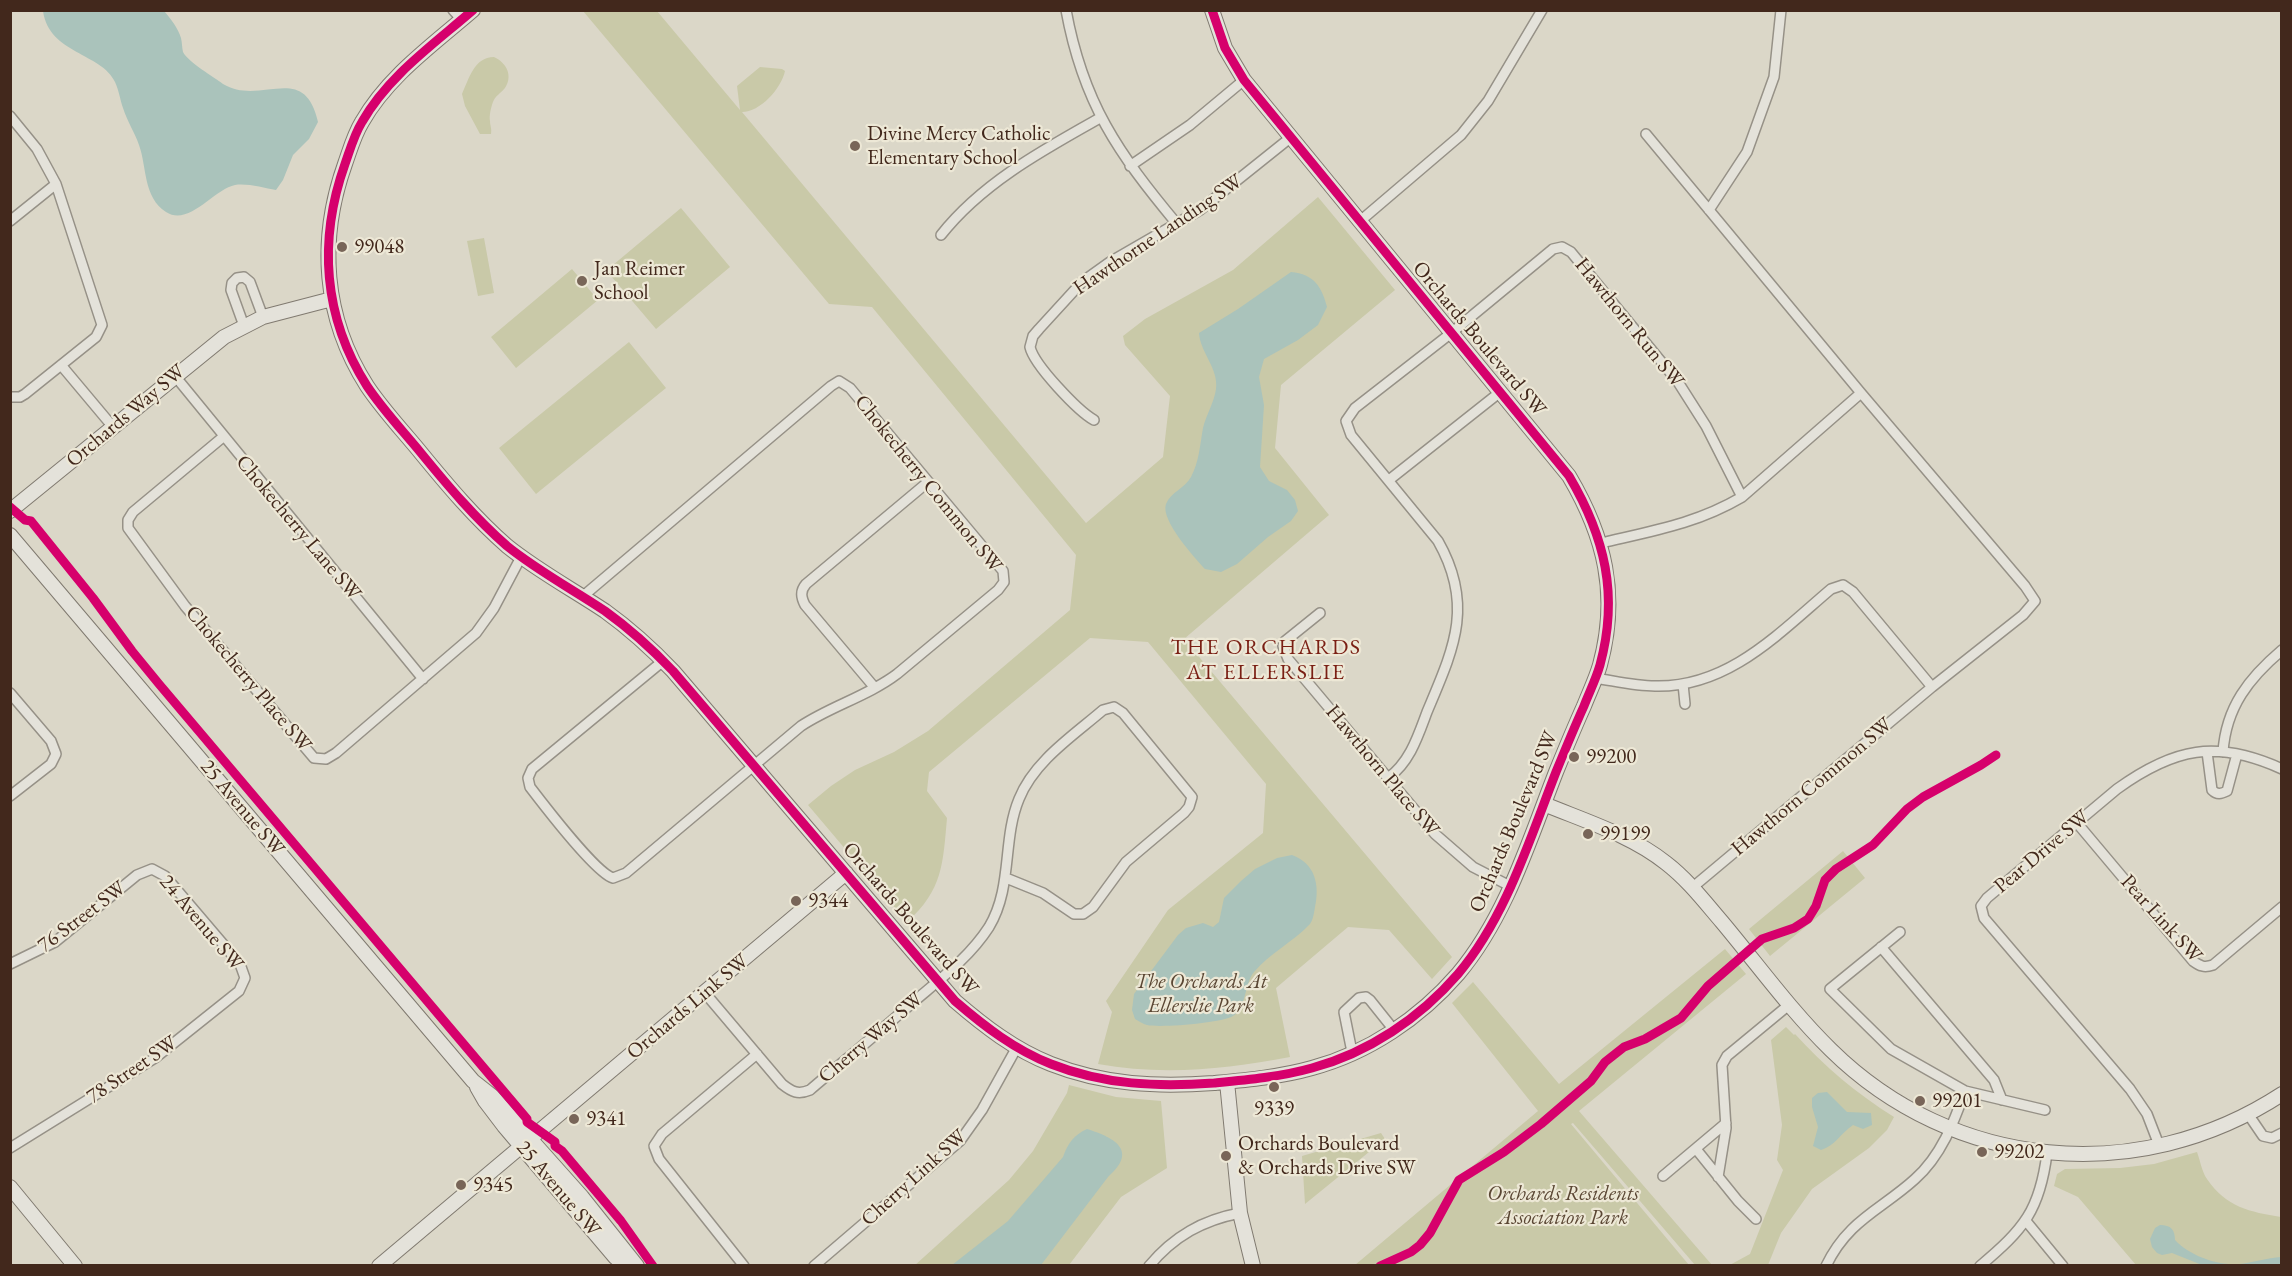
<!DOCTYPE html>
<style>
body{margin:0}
#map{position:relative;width:2292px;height:1276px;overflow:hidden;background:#dbd7c8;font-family:"EB Garamond",serif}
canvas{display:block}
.frame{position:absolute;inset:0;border:12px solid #42281c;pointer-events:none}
</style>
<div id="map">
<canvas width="2292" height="1276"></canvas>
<div class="frame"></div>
</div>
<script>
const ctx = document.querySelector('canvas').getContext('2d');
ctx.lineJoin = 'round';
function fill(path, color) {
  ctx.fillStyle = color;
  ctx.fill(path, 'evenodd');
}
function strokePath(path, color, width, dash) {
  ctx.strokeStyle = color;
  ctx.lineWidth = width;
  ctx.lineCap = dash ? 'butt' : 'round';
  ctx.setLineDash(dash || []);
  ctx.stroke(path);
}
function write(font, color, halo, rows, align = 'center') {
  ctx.font = font + ' "EB Garamond",serif';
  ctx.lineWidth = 4.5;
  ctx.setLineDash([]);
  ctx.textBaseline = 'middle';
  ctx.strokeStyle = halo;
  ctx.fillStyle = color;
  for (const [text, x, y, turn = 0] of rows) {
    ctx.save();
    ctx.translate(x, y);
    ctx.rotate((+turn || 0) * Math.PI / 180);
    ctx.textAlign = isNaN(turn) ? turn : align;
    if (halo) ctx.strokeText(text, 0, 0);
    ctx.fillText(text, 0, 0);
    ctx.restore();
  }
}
fill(new Path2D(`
 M583,11H657L740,110L737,86L760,67L782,69L785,71C781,89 760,112 742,112L1086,523L1163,457L1170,396L1125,345L1123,336L1145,319L1233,270L1318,197L1395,290L1281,385L1275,448L1329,515L1184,639L1452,957L1432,979L1389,930L1348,927L1276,988L1290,1057C1227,1069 1163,1076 1098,1064L1112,1012L1106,1001L1168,910L1263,833L1266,784L1148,642L1090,638L929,772L927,791L947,818C943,863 943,890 907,922L808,805L831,786L855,770L894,752L928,731L1070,610L1076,555L872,307L829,304Z
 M494,57C507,63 513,76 505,88C501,93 495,96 493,102C491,107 489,116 490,121C490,126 492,128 491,134H480L465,106L462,94C469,79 474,57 494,57Z
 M681,208L730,267L656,329L611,276L613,265Z
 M484,238L494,293L478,296L467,241Z
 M572,269L598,300L516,368L491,337Z
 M629,342L666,388L536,494L499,448Z
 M1843,851L1865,878L1770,956L1749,929Z
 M1725,949L1746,974L1579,1111L1712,1265H1695L1573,1123L1571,1124L1689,1265H1355L1538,1111L1452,1003L1473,982L1559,1084Z
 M1786,1027L1794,1035L1795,1034C1825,1067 1856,1093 1894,1117L1887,1130L1869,1148L1812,1189L1781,1233L1768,1265L1728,1266L1750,1254L1783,1170L1777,1160L1782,1125L1771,1040Z
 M1069,1085L1116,1097L1161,1101L1167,1168L1121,1197L1069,1265L914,1266L1009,1180L1033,1151L1067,1093Z
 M1381,1133L1385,1139L1305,1204L1302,1156Z
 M2197,1152C2200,1160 2202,1172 2207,1179C2226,1207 2250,1212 2281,1217V1265H2136L2078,1197L2054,1186L2057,1174L2065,1169L2120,1168L2154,1164Z`), '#c9c9a8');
fill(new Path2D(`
 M43,11H164C171,19 178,28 181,38C182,42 182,48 183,52C188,62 214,77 223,84C261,107 304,60 318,122L309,139L293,155L283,180L276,190C264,188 247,183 235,185C214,189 189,227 166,212C143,197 147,167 139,145C135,133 127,121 123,108C120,99 119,91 115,82C102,53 49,54 43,11Z
 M1291,272C1314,274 1322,287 1327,307L1318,325L1298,340L1264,359L1259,377L1264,405L1260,467L1269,481L1287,490L1295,500L1298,511L1291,521L1268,537L1237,564L1221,572L1205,569C1195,558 1160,520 1166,504C1171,492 1185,488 1191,477C1199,462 1200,445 1203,428C1206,415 1214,403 1216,389C1219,369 1200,352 1199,333L1238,309Z
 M1292,855C1315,863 1320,885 1315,907C1314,913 1313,920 1310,924C1293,942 1270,953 1254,972C1244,984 1247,1007 1233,1016C1222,1023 1160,1028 1147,1025C1143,1024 1139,1021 1135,1019L1132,1010L1134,994L1178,935L1186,928L1203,923L1213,927L1219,922L1224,898L1241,881L1255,869L1277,858Z
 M1827,1092L1847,1112L1871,1113L1872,1125L1863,1129L1853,1125C1841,1133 1835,1146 1821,1150L1813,1146L1818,1127L1812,1107V1098L1818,1093Z
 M1087,1129C1116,1138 1138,1151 1108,1177L1041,1265H952L1008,1221L1063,1157C1068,1143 1074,1135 1087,1129Z
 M2160,1225C2171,1225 2175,1230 2175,1240C2190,1256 2218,1266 2240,1264C2254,1262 2267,1258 2281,1257V1265H2202L2172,1253L2162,1255L2157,1253L2152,1247L2150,1239L2155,1228Z`), '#aac3bb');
const street = new Path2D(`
 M453,10L462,20
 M1066,10C1083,103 1118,153 1177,224
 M10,116L37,149L56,184L102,325L96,337L25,394L20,397H10
 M1646,134L1861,393L2025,586L2035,601L2023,615L1932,687L1693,887
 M1130,166L1190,125L1244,80
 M1709,210L1747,152L1774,77L1781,10
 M10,221L56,184
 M1359,222L1461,135L1488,101L1542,10
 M941,235C982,183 1043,150 1100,118
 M244,326L231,290L232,283L237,278L244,277L250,282L263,317
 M61,365L113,427
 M175,376L423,679
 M1094,420C1078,411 1034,365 1030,347L1033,336L1039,329L1082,282L1110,262L1200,210L1290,138
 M223,437L133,512L128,520V528L185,606L314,758L326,759L336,753L476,633L494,608L521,557
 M1389,480L1499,393
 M1601,543C1652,531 1696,524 1742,497L1861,393
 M582,597L831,386L839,381L850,388L1003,571L1004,582L998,590L897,674C868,696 831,706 801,726L626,873L613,878C596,873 543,804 530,787L528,778L532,769L663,661
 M1320,613L1284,642L1283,646L1288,659L1435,834L1473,867L1510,886
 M1595,678C1615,681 1635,686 1655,686C1728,688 1779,633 1831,589L1843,585L1853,592L1932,687
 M1683,684L1685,704
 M875,688L805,605C801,597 800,591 806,584L928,482
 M10,693L51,741L56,754L51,764L10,796
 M2207,752L2212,790C2217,795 2221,794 2227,791L2237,754
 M2223,752C2226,707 2249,678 2282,650
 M1388,778C1410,762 1418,736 1427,712C1453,650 1475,606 1438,541L1351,435L1346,421L1355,408L1450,334L1553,249L1562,247L1571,252L1678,382L1706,426L1742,497
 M2077,823L2193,961C2200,966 2204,968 2213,965L2282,907
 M1900,932L1830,989L1891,1049L1965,1091
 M1881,947L1994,1080L2002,1100
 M10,964L55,942L137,875L152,869L165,876L240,964L245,978L239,991L155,1058L10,1148
 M705,993L782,1084C792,1092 798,1095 810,1090C844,1061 878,1033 911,1004C939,980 969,958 989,927C1013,887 1002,840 1019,799C1034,761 1074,735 1103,710L1114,707L1123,713L1192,797L1189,807L1184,813L1126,862L1093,907L1083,914H1074L1043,893L1006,878
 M1352,1052L1344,1012L1359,998L1366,997L1370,1000L1394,1030
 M2248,1114L2263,1136L2272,1138L2282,1133
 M2159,1145L2147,1114L2130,1089L1984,918L1981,906L1987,898L2117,789C2174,748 2216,739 2282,769
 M1696,1149L1738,1201L1756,1219
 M1663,1176L1726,1123
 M1718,1177L1726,1128L1722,1065L1727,1056L1790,1004
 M2026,1221L2063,1266
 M744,1266L659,1159L654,1146L662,1134L757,1054
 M814,1266L960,1141L982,1110L1017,1047
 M1149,1266C1174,1236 1203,1220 1240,1213
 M1826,1266C1848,1220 1881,1210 1915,1179C1941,1156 1954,1122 1965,1091L2045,1110
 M1980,1266C2024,1229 2040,1210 2047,1153`);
const secondary = new Path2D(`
 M473,10C434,44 388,76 362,122C354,135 350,150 345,164C318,240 323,317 367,386C383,410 403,431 421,453C448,486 475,518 507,546C538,571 572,589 605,611C630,629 652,649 673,671L955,1001C984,1026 1015,1050 1051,1064C1104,1085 1158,1087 1214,1083C1246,1080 1280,1077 1312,1068C1368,1053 1420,1018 1458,974C1506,917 1529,841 1556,772C1565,750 1574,728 1584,706C1589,693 1596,679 1600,665C1619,595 1605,537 1569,476L1244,80L1225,48L1212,10
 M10,511L224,337L263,317L332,299
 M10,535L473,1081L492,1096L582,1197L637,1266
 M1544,804C1585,821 1631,835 1666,863C1688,880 1704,901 1722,922C1758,965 1791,1011 1831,1050C1953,1170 2138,1188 2282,1094
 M1227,1082L1240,1213L1253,1266
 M477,1087L485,1101L504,1126L615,1257L625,1266
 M10,1187L75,1266
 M379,1266L846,873`);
strokePath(street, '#969187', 12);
strokePath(secondary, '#807a70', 16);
strokePath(street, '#e4e2da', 9);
strokePath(secondary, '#e4e2da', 14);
strokePath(new Path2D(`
 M473,10C434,44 388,76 362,122C354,135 350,150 345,164C318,240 323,317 367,386C383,410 403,431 421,453C448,486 475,518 507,546C538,571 572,589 605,611C630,629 652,649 673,671L955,1001C984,1026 1015,1050 1051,1064C1104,1085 1158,1087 1214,1083C1246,1080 1280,1077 1312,1068C1368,1053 1420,1018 1458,974C1506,917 1529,841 1556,772C1565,750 1574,728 1584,706C1589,693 1596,679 1600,665C1619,595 1605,537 1569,476L1244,80L1225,48L1212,10
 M10,507L25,520L31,521L93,598L132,651L159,684L527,1119V1122L555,1142V1146L562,1151L621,1221L653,1266
 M1380,1266L1411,1252L1420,1245L1430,1233L1459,1180L1504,1152L1541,1124L1591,1081L1605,1062L1624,1047L1645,1039L1681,1018L1708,986L1762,939L1794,928L1808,919L1816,906L1825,880L1836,869L1873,845L1907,809L1923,797L1981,765L1996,755`), '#d6006c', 9);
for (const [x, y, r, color] of [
 [855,146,6,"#786558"],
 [342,247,6,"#786558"],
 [582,281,6,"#786558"],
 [1574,757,6,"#786558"],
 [1588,834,6,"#786558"],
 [796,901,6,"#786558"],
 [1274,1087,6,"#786558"],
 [1920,1101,6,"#786558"],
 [574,1119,6,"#786558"],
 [1982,1152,6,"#786558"],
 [1226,1156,6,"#786558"],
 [461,1185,6,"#786558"]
]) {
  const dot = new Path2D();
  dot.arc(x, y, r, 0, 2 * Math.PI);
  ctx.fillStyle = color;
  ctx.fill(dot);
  strokePath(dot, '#ede8d6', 2);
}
write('21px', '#42281c', '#ede8d6', [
 ["Divine Mercy Catholic",867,134],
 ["Elementary School",867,158],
 ["99048",354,247],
 ["Jan Reimer",594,269],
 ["School",594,293],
 ["99200",1586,757],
 ["99199",1600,834],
 ["9344",808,901],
 ["99201",1932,1101],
 ["9339",1274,1109,"center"],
 ["9341",586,1119],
 ["Orchards Boulevard",1238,1144],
 ["& Orchards Drive SW",1238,1168],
 ["99202",1994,1152],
 ["9345",473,1185]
], 'left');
write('21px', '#42281c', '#ede8d6', [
 ["Hawthorne Landing SW",1158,235,-34],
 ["Hawthorn Run SW",1629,323,51],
 ["Orchards Boulevard SW",1479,339,50],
 ["Orchards Way SW",126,416,-40],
 ["Chokecherry Common SW",928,484,51],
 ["Chokecherry Lane SW",298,528,50],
 ["Chokecherry Place SW",248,679,50],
 ["Hawthorn Place SW",1382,771,50],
 ["Hawthorn Common SW",1812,787,-40],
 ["25 Avenue SW",242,808,50],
 ["Orchards Boulevard SW",1514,822,-67],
 ["Pear Drive SW",2042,852,-40],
 ["76 Street SW",82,917,-37],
 ["Orchards Boulevard SW",910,919,49],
 ["Pear Link SW",2161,919,48],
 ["24 Avenue SW",201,923,50],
 ["Orchards Link SW",688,1007,-40],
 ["Cherry Way SW",871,1038,-40],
 ["78 Street SW",132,1070,-34],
 ["Cherry Link SW",914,1178,-42],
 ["25 Avenue SW",558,1189,50]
]);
write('italic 21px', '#5a4633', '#ede8d6', [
 ["The Orchards At",1201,982],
 ["Ellerslie Park",1201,1006],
 ["Orchards Residents",1563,1194],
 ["Association Park",1563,1218]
]);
ctx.letterSpacing = '1.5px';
write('22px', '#7a1f14', '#ede8d6', [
 ["THE ORCHARDS",1266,648],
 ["AT ELLERSLIE",1266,673]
]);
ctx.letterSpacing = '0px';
</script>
